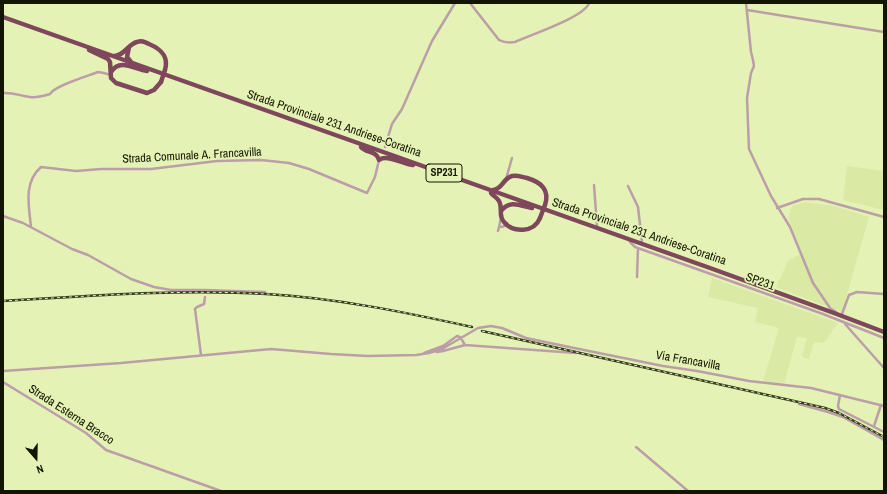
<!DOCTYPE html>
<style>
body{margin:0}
#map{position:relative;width:887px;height:494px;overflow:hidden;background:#e5f2b5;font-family:"Archivo Narrow",sans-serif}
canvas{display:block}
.frame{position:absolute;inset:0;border:4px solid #121601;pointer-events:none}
.north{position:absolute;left:16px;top:438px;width:40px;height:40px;-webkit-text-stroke:3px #e5f2b5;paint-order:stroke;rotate:160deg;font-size:11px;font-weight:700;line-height:16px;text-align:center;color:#121601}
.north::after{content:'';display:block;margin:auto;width:14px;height:18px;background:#121601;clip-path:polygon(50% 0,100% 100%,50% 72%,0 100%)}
</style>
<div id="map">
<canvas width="887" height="494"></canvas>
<div class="frame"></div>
<div class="north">N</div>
</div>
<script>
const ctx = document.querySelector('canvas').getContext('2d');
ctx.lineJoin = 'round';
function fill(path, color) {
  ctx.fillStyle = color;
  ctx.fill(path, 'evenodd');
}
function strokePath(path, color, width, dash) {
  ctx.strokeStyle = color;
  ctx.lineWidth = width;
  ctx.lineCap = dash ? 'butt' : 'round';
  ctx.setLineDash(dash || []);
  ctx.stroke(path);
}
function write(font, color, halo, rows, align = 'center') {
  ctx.font = font + ' "Archivo Narrow",sans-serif';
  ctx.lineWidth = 3.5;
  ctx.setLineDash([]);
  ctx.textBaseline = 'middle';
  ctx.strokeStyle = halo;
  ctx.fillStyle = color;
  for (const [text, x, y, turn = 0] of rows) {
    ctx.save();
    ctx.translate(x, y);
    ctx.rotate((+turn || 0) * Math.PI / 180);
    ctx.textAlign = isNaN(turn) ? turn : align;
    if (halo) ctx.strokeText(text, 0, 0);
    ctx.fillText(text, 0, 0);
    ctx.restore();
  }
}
fill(new Path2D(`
 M847,166L884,171V210L843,200Z
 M804,202L834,206L869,217L842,312L776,287L788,261L802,253L788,218L792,206Z
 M712,278L838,323L824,343L814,342L809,359L802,357L807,338L797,337L784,384L763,381L779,328L755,322L758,308L708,297Z`), '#dae9a4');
strokePath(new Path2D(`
 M470,3L499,40C505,43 509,43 515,42C530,35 585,17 589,3
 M746,3L751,52L753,60L754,66L751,73L747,98L749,149L771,196L790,227L813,283L830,308L836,312
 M747,10L884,32
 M3,93C13,92 20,96 30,97C37,98 43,96 50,94C54,86 88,76 98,72L104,73L111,75
 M385,147L392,124L402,109L432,41L455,3
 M506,179L512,158
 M594,185L597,226
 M628,186L638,207L642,242
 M777,208L803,199H819L884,217
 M3,216L23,223L72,249L88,255L131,279L154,287L171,290H204L265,292
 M31,227C29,206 23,183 41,167L76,171L101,169H151L217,161L261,160L289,163L309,169L367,193L375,177L379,160
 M501,227L508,225
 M498,231L501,218
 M630,242L635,247L823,314L884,338
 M637,277L638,248
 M842,314L849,295L857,292L884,294
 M845,324L884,368
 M462,340L465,345
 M437,352L443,351L465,345L576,353
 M424,353L443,346L457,336L460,337
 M201,355L195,309L197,307L204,304L205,297
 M3,371L121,363L271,349L331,354L368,356L416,355L429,353L442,349L478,328L491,326L502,328L526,338L574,348L663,366L697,371L749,381L811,388L884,406
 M3,382L86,433L106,450L221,491
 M840,395L838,406L839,409L884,432
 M799,404L828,412L843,417L884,440
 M874,426L881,405
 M636,447L688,491`), '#bb9ea7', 2.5);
strokePath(new Path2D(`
 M3,17L710,268L834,313L884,332
 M129,47L127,57L131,62
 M89,50L108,59L110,62L111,78L116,83L147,93L154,90L161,82
 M114,56C124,56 128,44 137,42C142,40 145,42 149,44C161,49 169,56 165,70
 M111,72C120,58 134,69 147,71
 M361,147C366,153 377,151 379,160C387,154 404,164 413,165
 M493,190C503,189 503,178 512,176C517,175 522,177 527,178C541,182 550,190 545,205
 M491,193C493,196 497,197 499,201C503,208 498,216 504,222C513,233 534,233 540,218
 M501,211C510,199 521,206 532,208`), '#7f475b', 4.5);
const rail = new Path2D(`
 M3,301C90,296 178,289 266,294C336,298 404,312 472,327
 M482,331L825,408L839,413L884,437`);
strokePath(rail, '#363c20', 2.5);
strokePath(rail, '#e5f2b5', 1, [3]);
strokePath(new Path2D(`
 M161,82L165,70
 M540,218L545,205`), '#7f475b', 4.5);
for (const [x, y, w] of [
 [444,173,36]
]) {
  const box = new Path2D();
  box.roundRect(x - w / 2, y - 9, w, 18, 3);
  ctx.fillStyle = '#e5f2b5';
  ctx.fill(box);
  strokePath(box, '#121601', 1);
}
write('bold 11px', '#121601', null, [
 ["SP231",444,173]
]);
write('12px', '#121601', '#e5f2b5', [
 ["Strada Provinciale 231 Andriese-Coratina",334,124,19],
 ["Strada Comunale A. Francavilla",192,156,-3],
 ["Strada Provinciale 231 Andriese-Coratina",639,232,19],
 ["SP231",760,282,20],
 ["Via Francavilla",688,361,10],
 ["Strada Esterna Bracco",71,415,33]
]);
</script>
